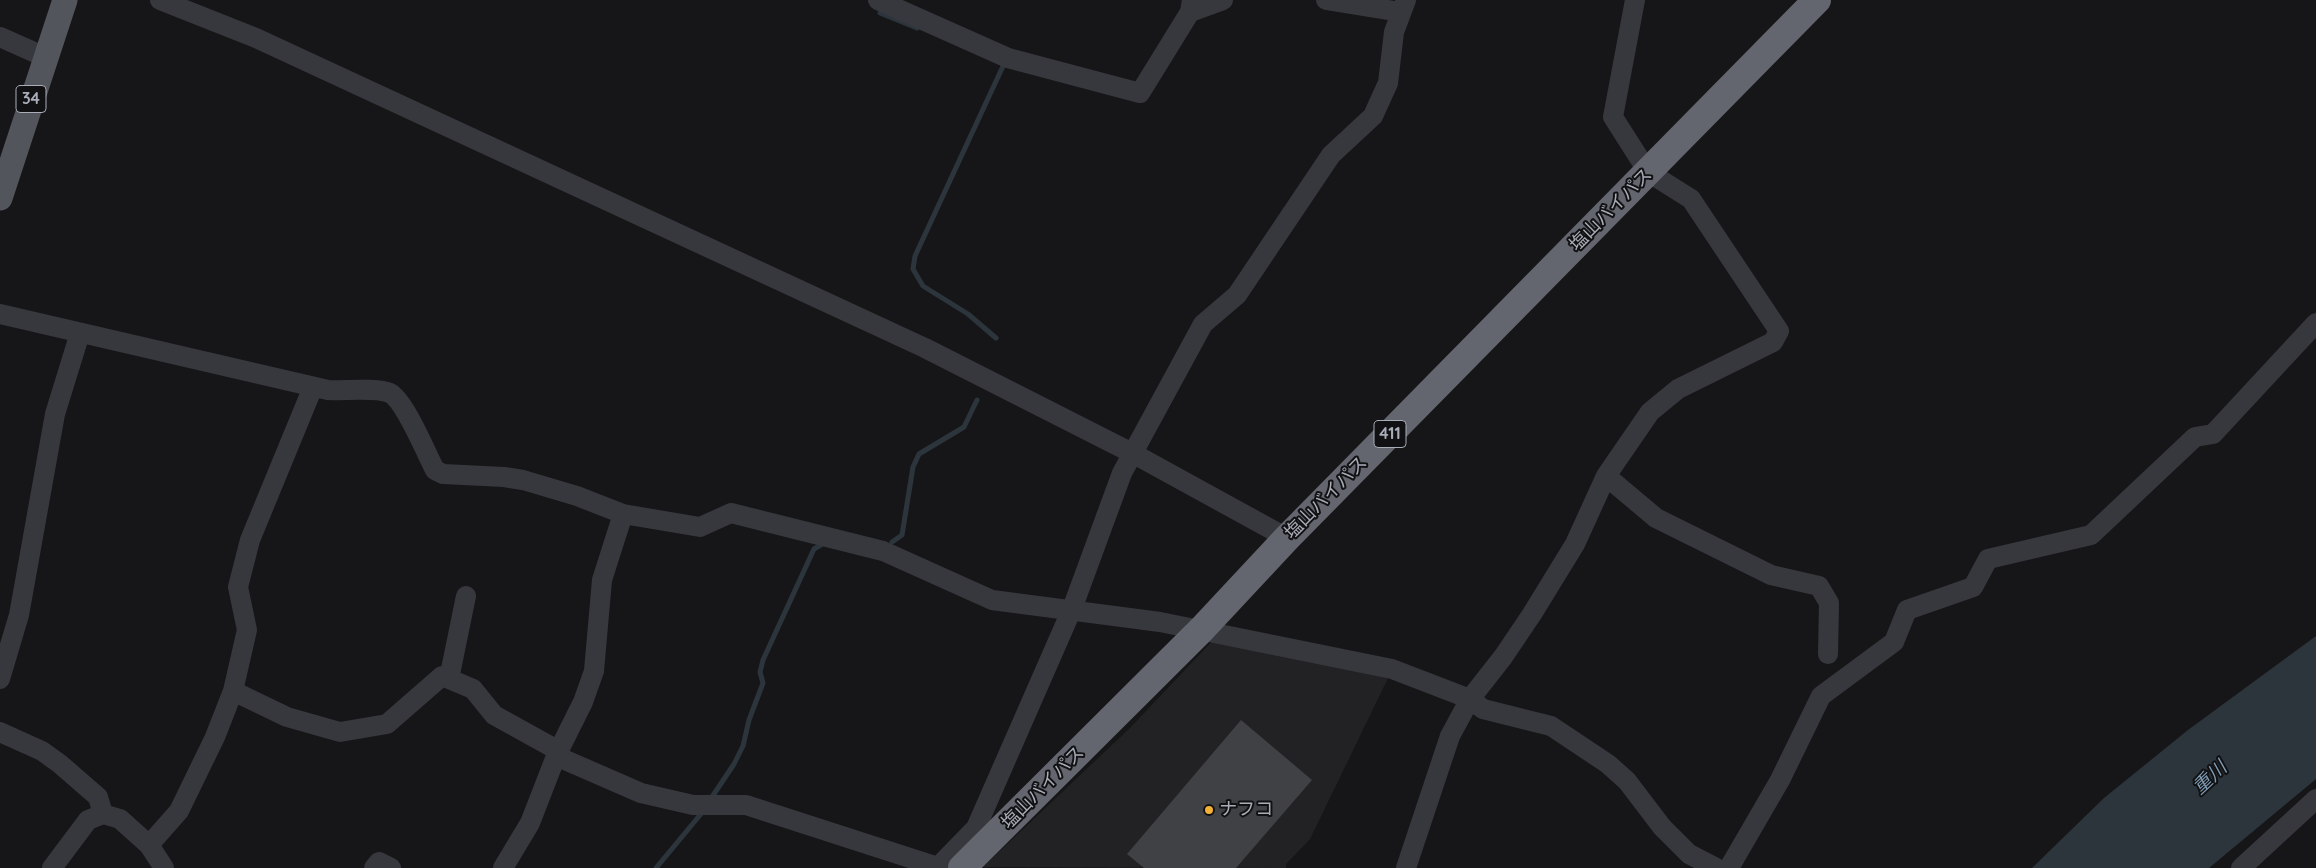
<!DOCTYPE html>
<meta charset="utf-8">
<style>
body{margin:0}
canvas{display:block;background:#161618}
</style>
<canvas width="2316" height="868"></canvas>
<script>
const ctx = document.querySelector('canvas').getContext('2d');
ctx.lineJoin = 'round';
function fill(path, color) {
  ctx.fillStyle = color;
  ctx.fill(path, 'evenodd');
}
function strokePath(path, color, width, dash) {
  ctx.strokeStyle = color;
  ctx.lineWidth = width;
  ctx.lineCap = dash ? 'butt' : 'round';
  ctx.setLineDash(dash || []);
  ctx.stroke(path);
}
function write(font, color, halo, rows, align = 'center') {
  ctx.font = font + ' Quicksand,"Noto Sans JP",sans-serif';
  ctx.lineWidth = 4;
  ctx.setLineDash([]);
  ctx.textBaseline = 'middle';
  ctx.strokeStyle = halo;
  ctx.fillStyle = color;
  for (const [text, x, y, turn = 0] of rows) {
    ctx.save();
    ctx.translate(x, y);
    ctx.rotate((+turn || 0) * Math.PI / 180);
    ctx.textAlign = isNaN(turn) ? turn : align;
    if (halo) ctx.strokeText(text, 0, 0);
    ctx.fillText(text, 0, 0);
    ctx.restore();
  }
}
fill(new Path2D(`
 M1220,633L1389,676L1310,839L1286,864V868L983,867L1130,728Z`), '#222225');
fill(new Path2D(`
 M2316,636V779L2209,868H2032L2104,798L2188,730Z`), '#2c353c');
strokePath(new Path2D(`
 M880,13L917,28
 M996,338L968,314L923,286L913,269L915,256L1004,64L1001,63
 M892,542L902,535L913,467L919,454L964,427L977,400
 M710,800L734,764L743,746L749,720L763,683L760,672L763,660L814,549L824,543
 M656,868L705,809`), '#2c353c', 5);
fill(new Path2D(`
 M1241,720L1312,780L1236,868H1144L1127,854Z`), '#404145');
strokePath(new Path2D(`
 M160,0L256,38L925,348L1134,454L1287,538
 M878,0L1008,58L1140,93L1190,12L1192,0
 M1326,0L1400,12
 M1190,12L1223,0
 M0,37L45,57
 M0,314L328,390C343,391 376,387 390,393C405,401 426,453 435,470L443,474L504,477L523,480L577,496L623,514L700,527L731,513L883,551L992,600L1160,622L1392,669L1470,699L1483,709L1551,726L1608,764L1627,781L1662,827L1689,854L1716,868
 M1606,476L1656,518L1771,575L1819,586L1829,603L1828,654
 M0,679L19,615L55,414L80,333
 M449,679L466,596
 M233,691L287,717L340,732L387,724L442,676L473,689L494,715L559,751
 M0,732L42,751L60,764L98,797L103,814
 M556,756L641,793L693,805H746L941,868
 M149,845L179,811L215,737L233,691L247,630L238,587L250,540L313,387
 M938,867L976,828L1072,609L1122,473L1203,324L1237,295L1331,155L1373,116L1388,83L1394,32L1406,0
 M52,868L88,820L103,814L120,819L149,845L164,868
 M374,868L379,862L391,868
 M503,868L530,823L556,756L583,702L594,671L602,580L623,514
 M1406,868L1450,736L1470,699L1503,657L1532,614L1575,544L1606,476L1650,412L1678,389L1773,342L1779,331L1691,199L1648,172L1613,117L1635,0
 M1729,868L1780,780L1821,696L1894,642L1907,610L1973,587L1988,559L2091,535L2195,437L2213,434L2316,323
 M2241,868L2316,799`), '#37383d', 20);
strokePath(new Path2D(`
 M0,198L65,0`), '#53555c', 25);
strokePath(new Path2D(`
 M962,868L1202,629L1287,538L1817,0`), '#63666e', 28);
for (const [x, y, r, color] of [
 [1209,810,5,"#f2b134"]
]) {
  const dot = new Path2D();
  dot.arc(x, y, r, 0, 2 * Math.PI);
  ctx.fillStyle = color;
  ctx.fill(dot);
  strokePath(dot, '#111113', 2);
}
for (const [x, y, w] of [
 [31,99,30],
 [1390,434,32]
]) {
  const box = new Path2D();
  box.roundRect(x - w / 2, y - 13.5, w, 27, 4);
  ctx.fillStyle = '#111113';
  ctx.fill(box);
  strokePath(box, '#a8adb8', 1);
}
write('bold 16px', '#a8adb8', null, [
 ["34",31,99],
 ["411",1390,434]
]);
write('18px', '#a8adb8', '#111113', [
 ["塩山バイパス",1611,210,-45],
 ["塩山バイパス",1326,498,-45],
 ["塩山バイパス",1043,788,-45]
]);
write('18px', '#a8adb8', '#111113', [
 ["ナフコ",1219,810]
], 'left');
write('italic 19px', '#7f9bb3', '#111113', [
 ["重川",2210,778,-43]
]);
</script>
